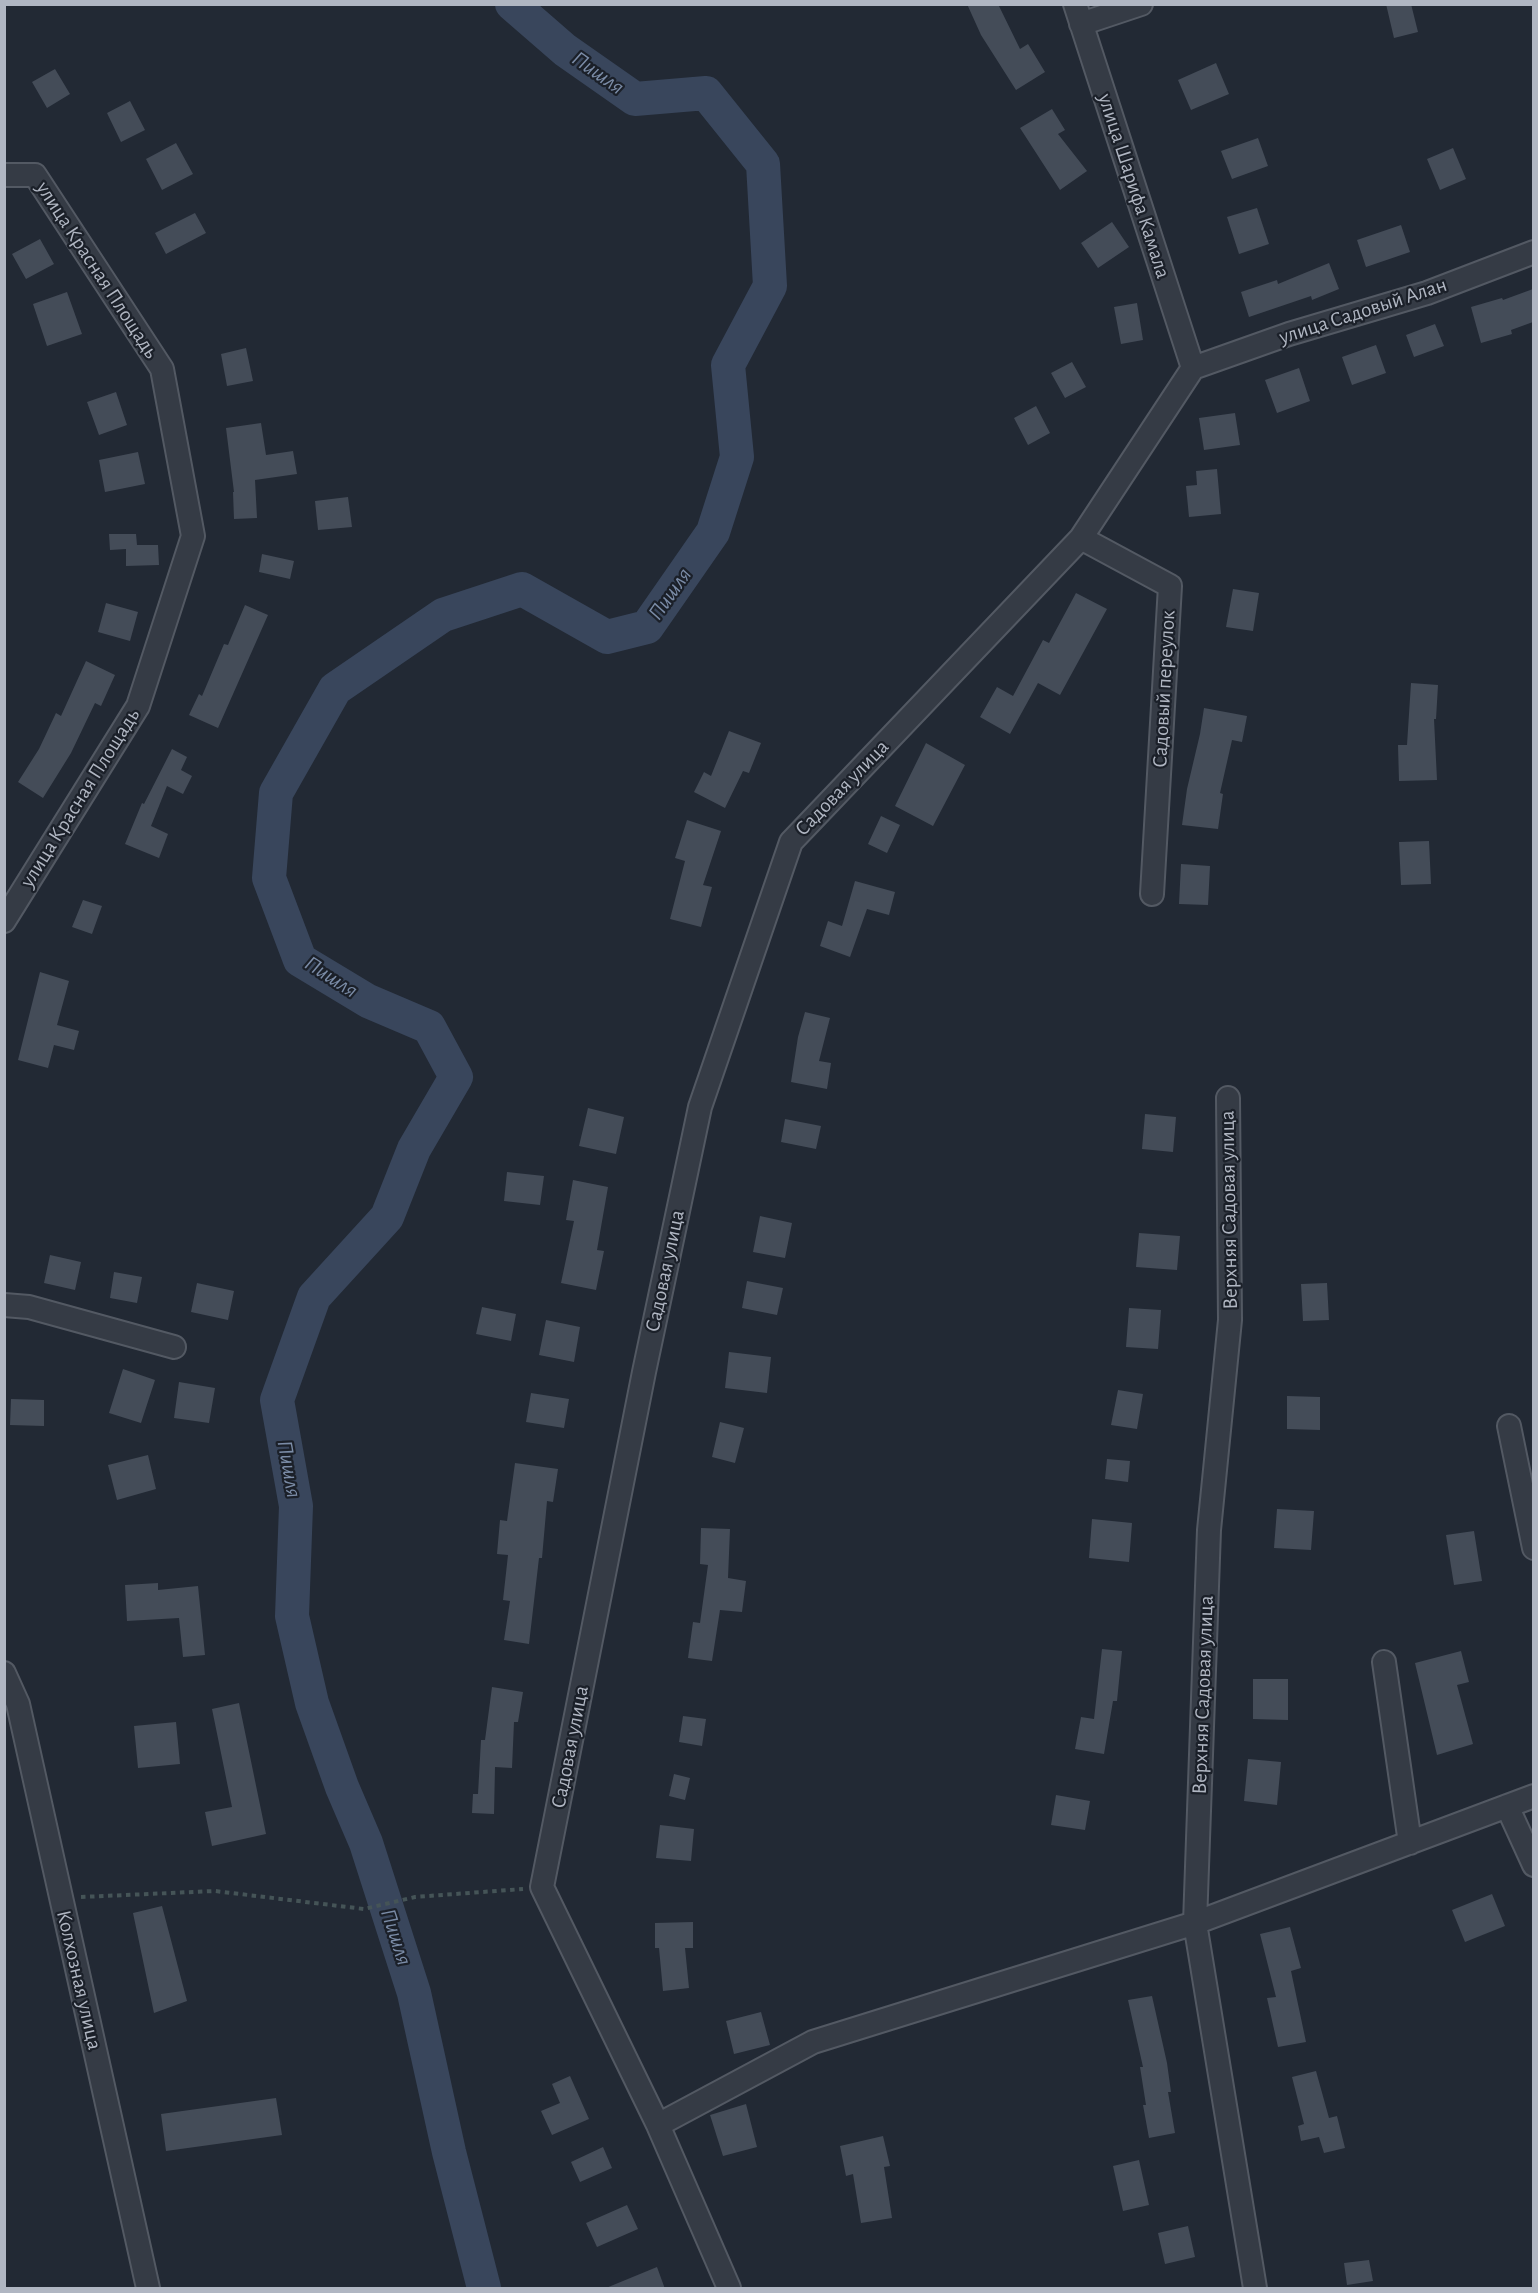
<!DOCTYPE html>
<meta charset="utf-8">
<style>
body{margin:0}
#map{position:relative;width:1538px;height:2293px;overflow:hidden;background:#222934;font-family:"Alegreya Sans",sans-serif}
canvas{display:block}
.frame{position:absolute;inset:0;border:6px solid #b0b6c2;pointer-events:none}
</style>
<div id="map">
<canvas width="1538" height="2293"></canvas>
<div class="frame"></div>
</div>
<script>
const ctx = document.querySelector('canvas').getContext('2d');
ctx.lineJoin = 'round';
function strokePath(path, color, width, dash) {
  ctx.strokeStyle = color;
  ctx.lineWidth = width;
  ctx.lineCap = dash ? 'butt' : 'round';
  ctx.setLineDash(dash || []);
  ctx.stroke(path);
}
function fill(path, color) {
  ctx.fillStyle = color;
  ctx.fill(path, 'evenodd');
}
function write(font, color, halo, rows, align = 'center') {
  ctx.font = font + ' "Alegreya Sans",sans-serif';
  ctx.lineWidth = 4.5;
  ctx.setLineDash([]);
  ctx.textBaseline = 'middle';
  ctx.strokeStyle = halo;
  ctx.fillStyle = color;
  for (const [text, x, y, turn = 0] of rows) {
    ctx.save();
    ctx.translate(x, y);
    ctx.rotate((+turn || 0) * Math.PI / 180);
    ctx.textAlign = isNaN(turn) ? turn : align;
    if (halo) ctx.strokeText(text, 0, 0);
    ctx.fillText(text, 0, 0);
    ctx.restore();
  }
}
strokePath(new Path2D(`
 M484,2288L449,2152L414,1993L366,1843L342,1787L312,1703L292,1616L296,1506L277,1400L314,1297L387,1217L414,1149L456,1077L429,1027L368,1001L300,960L269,878L276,793L335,689L443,615L522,589L607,637L647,627L713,532L737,457L728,365L770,286L763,164L706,93L635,99L565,50L512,4`), '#39465c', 34);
fill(new Path2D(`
 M967,4H998L1020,49L1028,44L1045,72L1016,90L981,35Z
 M1386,4H1411L1418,32L1394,38Z
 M1216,63L1229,94L1191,110L1178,80Z
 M55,69L70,94L47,108L32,82Z
 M130,101L145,130L121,142L107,113Z
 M1052,109L1065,130L1058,134L1087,171L1060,190L1020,128Z
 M1258,138L1268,166L1232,179L1221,151Z
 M176,143L193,174L162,190L146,159Z
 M1453,148L1466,179L1440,190L1427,159Z
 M1257,208L1269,244L1239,254L1227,217Z
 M195,213L206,233L166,254L155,233Z
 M1112,222L1129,247L1098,268L1081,243Z
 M1401,225L1410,252L1366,267L1357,240Z
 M40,239L54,264L26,279L12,254Z
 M1329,263L1339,289L1312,300L1311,296L1249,317L1241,292L1277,280L1278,284Z
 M1533,289V322L1511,330L1512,334L1481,343L1471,307L1502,298L1503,300Z
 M67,292L82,334L47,346L33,304Z
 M1137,303L1143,340L1121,344L1114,307Z
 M1435,324L1444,346L1414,357L1406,335Z
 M1376,345L1386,373L1352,385L1342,357Z
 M246,348L253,381L227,386L221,354Z
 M1072,362L1086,387L1065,398L1051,373Z
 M1299,368L1310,401L1277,413L1265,380Z
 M116,392L127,425L99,435L87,402Z
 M1036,406L1050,433L1028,445L1014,418Z
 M1235,413L1240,445L1204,450L1199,418Z
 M261,423L266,455L293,451L297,474L255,480L257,518L234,519L233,492H234L226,428Z
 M138,452L145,484L105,492L99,460Z
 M1217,469L1221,514L1189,517L1186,486L1197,485L1196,471Z
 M348,497L352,527L318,530L315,501Z
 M109,534H136L137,545H158L159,565L126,566V549L110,550Z
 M262,554L294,561L290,579L259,572Z
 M1233,589L1259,593L1253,631L1226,627Z
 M1076,593L1107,609L1060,695L1038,683L1010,734L980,717L997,687L1013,696L1043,640L1049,643Z
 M106,603L138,612L130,641L98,632Z
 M245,605L268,615L218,728L189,715L199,694L202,696L224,644L228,645Z
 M86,661L115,675L101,706L95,703L71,753L43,798L18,782L39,749L56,713L61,716Z
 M1411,683L1438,685L1436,719H1434L1437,780L1399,781L1398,745H1407Z
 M1204,708L1247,716L1242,742L1232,740L1220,793L1223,794L1218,829L1182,825L1187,789L1200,734Z
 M729,731L761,743L749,773L743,771L725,808L694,792L704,772L711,776Z
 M926,743L965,765L933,826L895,806Z
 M172,749L187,757L181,770L192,776L183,794L167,786L151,826L168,834L159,858L125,844L142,803L144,804Z
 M881,816L900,825L887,853L868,844Z
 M687,820L721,831L703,885L712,887L701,927L670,919L685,861L675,858Z
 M1429,841L1431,884L1401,885L1399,842Z
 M1181,864L1210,866L1208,905L1179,904Z
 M855,881L895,892L889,915L867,909L850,957L820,946L828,921L842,926Z
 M83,900L102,906L92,934L72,927Z
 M40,972L69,981L57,1025L79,1031L74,1050L54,1045L48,1068L18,1060Z
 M805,1012L830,1018L819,1061L831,1063L827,1089L791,1082L798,1037Z
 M588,1108L624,1117L616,1154L579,1146Z
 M1145,1114L1176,1117L1173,1152L1142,1149Z
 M785,1119L821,1126L816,1149L781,1142Z
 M507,1172L544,1176L540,1205L504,1201Z
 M573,1180L608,1187L597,1250L604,1251L596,1290L561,1283L574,1221L566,1220Z
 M760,1216L792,1223L785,1258L753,1252Z
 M1139,1233L1180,1236L1177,1270L1136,1267Z
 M50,1255L81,1262L75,1290L44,1283Z
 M114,1272L142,1277L137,1303L110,1298Z
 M747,1281L783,1288L777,1315L742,1308Z
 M197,1283L234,1291L228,1320L191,1312Z
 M1327,1283L1329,1320L1303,1321L1301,1284Z
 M482,1307L516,1314L511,1341L476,1334Z
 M1129,1308L1161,1310L1158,1349L1126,1347Z
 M546,1320L580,1327L574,1362L539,1355Z
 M729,1352L771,1357L767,1393L725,1388Z
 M123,1369L155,1380L141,1423L109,1413Z
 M179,1382L215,1388L209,1423L174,1418Z
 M1118,1390L1143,1394L1137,1429L1111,1425Z
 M531,1393L569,1399L564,1428L526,1422Z
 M1287,1396L1320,1397V1430L1287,1429Z
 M11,1399L44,1400V1426L10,1425Z
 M720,1422L744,1428L735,1463L712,1457Z
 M148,1455L156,1489L117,1500L108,1465Z
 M1107,1459L1130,1461L1128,1482L1105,1479Z
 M515,1463L558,1469L553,1502L547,1501L542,1558H539L529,1644L504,1640L510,1601L503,1600L508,1555L497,1554L500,1520L507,1521Z
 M1277,1509L1314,1511L1311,1550L1274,1548Z
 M1092,1519L1132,1523L1129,1562L1089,1558Z
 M701,1528L730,1529L728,1578L746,1581L742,1612L720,1610L712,1661L688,1658L693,1622L700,1623L708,1565L700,1564Z
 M1474,1531L1482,1581L1454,1585L1446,1535Z
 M158,1583V1590L198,1586L205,1655L183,1657L179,1618L127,1621L125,1585Z
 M1102,1649L1122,1651L1117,1701H1113L1104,1754L1075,1749L1081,1717L1094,1719Z
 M1461,1651L1469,1682L1457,1685L1473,1744L1437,1755L1415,1663Z
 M1253,1679H1288V1720L1253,1719Z
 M492,1687L523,1692L518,1722H514L512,1768L495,1767L494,1814L472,1813L473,1794H478L481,1740H485Z
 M239,1703L266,1834L212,1846L205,1812L232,1807L212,1709Z
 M683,1716L706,1719L702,1746L679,1742Z
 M176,1722L180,1764L138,1768L134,1726Z
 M1248,1759L1281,1762L1277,1805L1244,1801Z
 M674,1774L690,1778L685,1800L669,1796Z
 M1056,1795L1090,1801L1085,1830L1051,1825Z
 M660,1825L694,1829L691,1861L656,1858Z
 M1492,1894L1505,1926L1465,1942L1452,1910Z
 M162,1906L187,2001L154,2013L133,1913Z
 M693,1922V1948H685L689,1988L663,1991L659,1948H655V1923Z
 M1290,1927L1301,1968L1291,1971L1306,2042L1278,2047L1267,1998L1276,1997L1260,1934Z
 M1152,1996L1167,2063L1171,2092H1168L1175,2133L1149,2138L1143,2105H1146L1140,2067H1143L1128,2000Z
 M761,2012L770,2045L734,2054L726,2021Z
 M1316,2071L1329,2118L1337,2116L1345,2148L1324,2153L1319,2137L1301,2141L1298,2126L1304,2124L1292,2077Z
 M570,2076L589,2119L552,2135L541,2111L560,2103L552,2084Z
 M276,2098L282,2135L166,2151L161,2114Z
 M746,2104L757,2147L723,2156L710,2115Z
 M883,2136L890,2166L884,2167L892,2218L861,2223L853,2174L846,2176L840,2146Z
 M603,2147L612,2168L580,2182L571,2162Z
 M1139,2160L1149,2205L1123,2211L1113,2166Z
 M627,2205L638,2229L597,2247L586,2223Z
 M1188,2226L1195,2257L1165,2264L1158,2233Z
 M1369,2260L1373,2281L1347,2285L1344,2263Z
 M657,2267L665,2289H606V2288Z`), '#444c58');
const minor = new Path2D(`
 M1075,4L1193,368
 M1081,24L1141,4
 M4,175H35L162,369L193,536L138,706L4,921
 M1193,368L1289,334L1427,293L1534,252
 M1081,538L1170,586L1152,894
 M1228,1098L1230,1320L1209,1530L1195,1923L1255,2288
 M4,1305L29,1307L174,1347
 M1509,1426L1534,1548
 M1384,1662L1410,1843
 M4,1673L18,1704L148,2288
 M1507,1806L1534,1865
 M658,2125L813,2042L1195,1923L1534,1796
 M729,2288L658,2125L542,1887L644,1372L700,1107L791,842L1081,538L1193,368`);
strokePath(minor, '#535963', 26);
strokePath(new Path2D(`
 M81,1897L215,1891L364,1909L415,1897L523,1889`), '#455457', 4, [4.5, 4.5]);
strokePath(minor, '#353b45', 22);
write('21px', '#b0b6c2', '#1b2029', [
 ["улица Шарифа Камала",1134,186,72],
 ["улица Красная Площадь",97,270,57],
 ["улица Садовый Алан",1363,311,-18],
 ["Садовый переулок",1164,689,-87],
 ["Садовая улица",842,788,-46],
 ["улица Красная Площадь",80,798,-58],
 ["Верхняя Садовая улица",1229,1210,-91],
 ["Садовая улица",665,1271,-78],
 ["Верхняя Садовая улица",1203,1695,-88],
 ["Садовая улица",570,1747,-79],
 ["Колхозная улица",79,1980,77]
]);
write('italic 22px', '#7b8ca7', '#1b2029', [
 ["Пишля",598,73,35],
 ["Пишля",670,594,-55],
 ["Пишля",331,977,33],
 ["Пишля",289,1469,80],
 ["Пишля",396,1937,72]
]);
</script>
